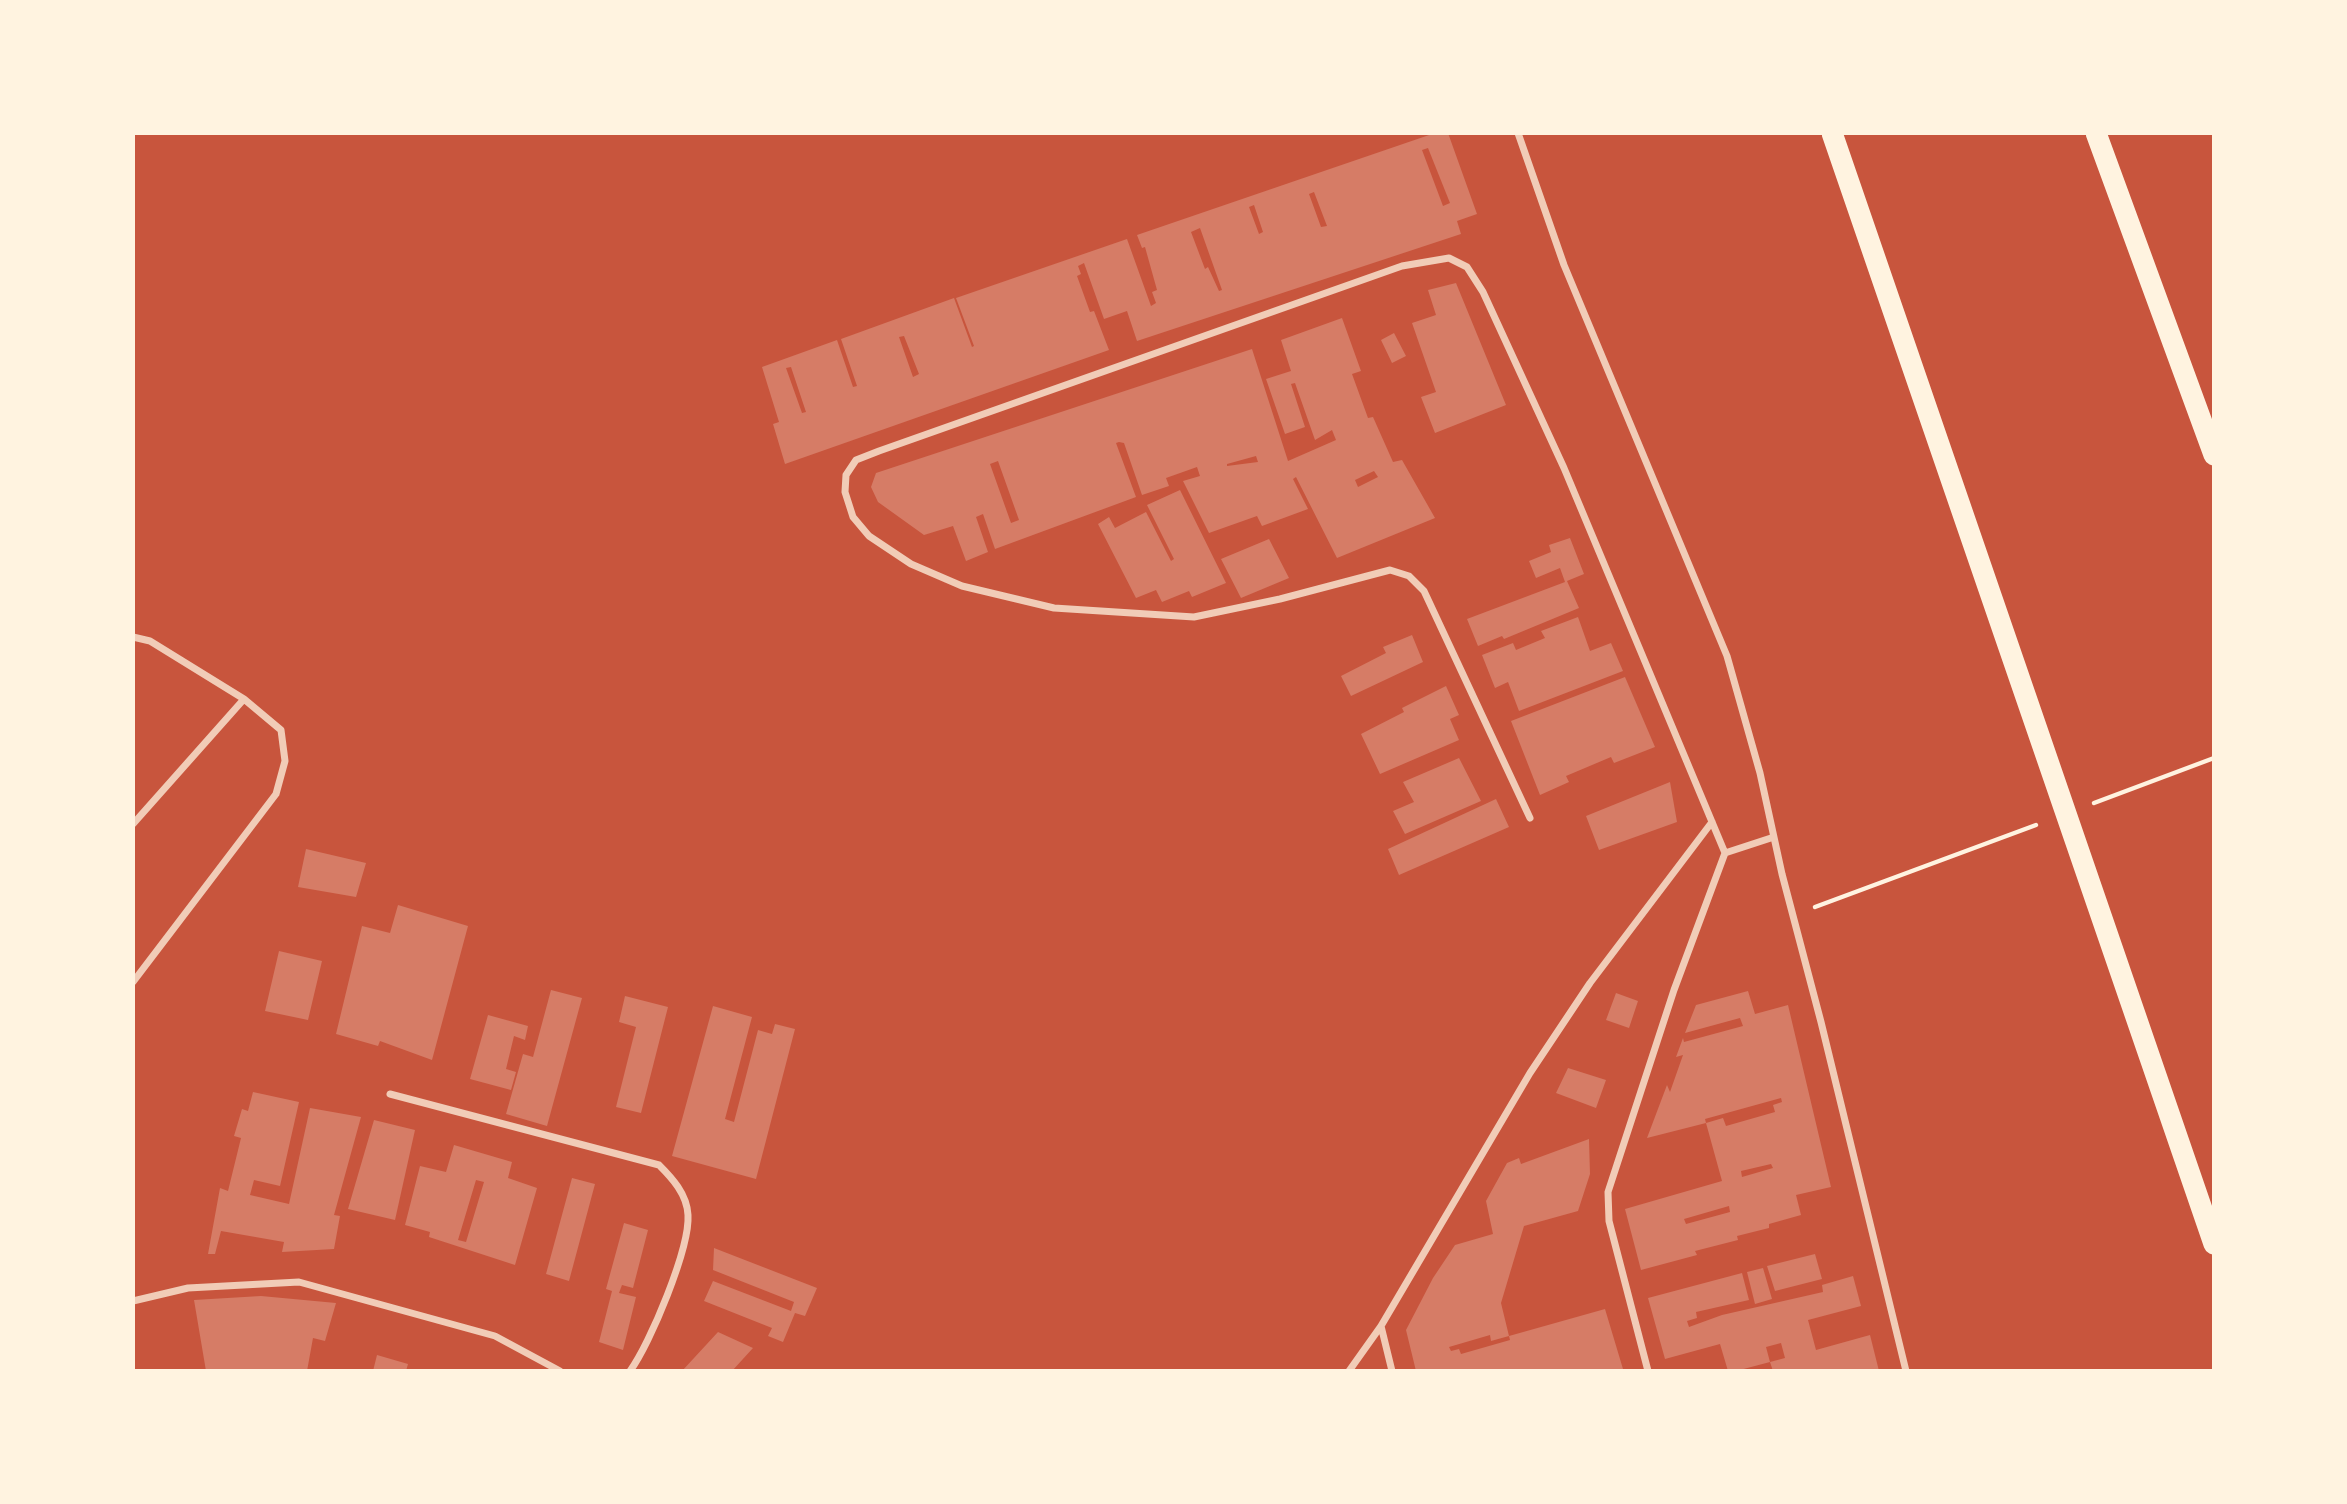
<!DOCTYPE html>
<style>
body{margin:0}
#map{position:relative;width:2347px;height:1504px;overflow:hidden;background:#c8553d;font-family:"Nunito Sans",sans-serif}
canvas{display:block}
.frame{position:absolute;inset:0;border:135px solid #fff3e0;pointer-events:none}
</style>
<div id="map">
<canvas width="2347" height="1504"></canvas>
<div class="frame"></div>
</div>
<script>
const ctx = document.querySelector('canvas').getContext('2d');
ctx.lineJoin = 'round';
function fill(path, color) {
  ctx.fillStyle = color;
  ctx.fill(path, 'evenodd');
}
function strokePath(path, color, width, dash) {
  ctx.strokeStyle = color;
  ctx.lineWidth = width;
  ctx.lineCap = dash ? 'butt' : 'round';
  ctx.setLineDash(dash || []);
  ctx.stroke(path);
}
fill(new Path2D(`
 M1435,133H1448L1477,214L1457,221L1461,234L1137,341L1127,311L1104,319L1084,263L1078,266L1081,274L1077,276L1090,312L1094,311L1109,350L785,464L773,424L779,422L762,367L837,340L853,387L857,386L841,339L954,298L972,347L974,346L956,298L1127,239L1151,306L1156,303L1152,292L1157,290L1145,247L1142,248L1137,235ZM1428,148L1450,203L1443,206L1422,150ZM1314,192L1327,226L1321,227L1309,194ZM1254,205L1263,232L1259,234L1249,207ZM1200,228L1222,290L1219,291L1208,267L1205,269L1191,232ZM904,336L919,374L913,377L899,337ZM791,367L806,412L802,413L786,368Z
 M1456,283L1506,405L1435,433L1421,397L1436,392L1412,323L1436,315L1428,290Z
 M1342,318L1361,371L1352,374L1368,418L1373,417L1393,462L1402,460L1435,518L1337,558L1296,477L1293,479L1308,509L1262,526L1257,516L1209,533L1183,481L1200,476L1197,467L1166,478L1169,486L1142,495L1124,443L1119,442L1116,443L1136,497L995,549L983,514L976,517L988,552L966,561L953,526L924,535L878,502L871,487L876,473L1252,349L1288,461L1336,440L1332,430L1315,440L1295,383L1291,384L1305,427L1285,434L1266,379L1291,371L1281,340ZM1256,456L1258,462L1227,466V464ZM998,461L1019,520L1011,523L990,464ZM1374,471L1378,477L1358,487L1355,480Z
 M1394,333L1406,356L1392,363L1381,340Z
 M1180,490L1226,583L1192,597L1189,591L1162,602L1156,590L1136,598L1098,524L1109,517L1115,528L1146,512L1171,561L1174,559L1147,505Z
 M1570,538L1584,574L1567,581L1579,608L1504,639L1502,636L1478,646L1467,619L1565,582L1560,568L1536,578L1529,561L1551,552L1549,545Z
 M1269,539L1289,578L1241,598L1221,559Z
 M1578,617L1590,651L1611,643L1623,671L1519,711L1508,682L1495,688L1482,655L1513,643L1516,650L1545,638L1541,631Z
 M1412,635L1423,662L1351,696L1341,676L1386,653L1383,647Z
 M1625,677L1655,747L1614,763L1611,757L1566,776L1569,782L1540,795L1511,721Z
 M1446,686L1459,715L1450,719L1459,740L1380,774L1361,734L1404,712L1402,708Z
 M1459,758L1481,801L1405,834L1393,811L1414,802L1403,782Z
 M1670,782L1677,822L1599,850L1586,816Z
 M1496,799L1509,827L1399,875L1388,849Z
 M306,849L366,863L356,897L298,887Z
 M398,905L468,926L432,1060L380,1041L378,1046L336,1034L362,926L390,933Z
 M279,951L322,961L308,1020L265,1011Z
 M551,990L582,998L547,1126L506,1114L523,1054L533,1057Z
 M1748,991L1755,1014L1788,1005L1831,1187L1796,1195L1801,1215L1769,1224V1228L1737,1236L1738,1240L1695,1251L1697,1255L1641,1270L1625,1209L1722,1181L1706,1123L1723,1118L1726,1126L1775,1112L1773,1105L1782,1102L1781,1098L1705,1119L1706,1123L1647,1138L1667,1085L1670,1092L1683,1055L1676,1057L1683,1038L1684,1042L1743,1026L1740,1018L1685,1033L1696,1005ZM1771,1164L1773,1168L1742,1177L1741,1171ZM1729,1206L1730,1212L1686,1224L1684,1219Z
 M1616,993L1638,1001L1629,1028L1606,1020Z
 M625,996L668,1007L641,1113L616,1107L636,1027L619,1022Z
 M713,1006L752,1017L725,1119L734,1122L758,1030L772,1034L775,1024L795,1029L756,1179L672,1156Z
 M488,1015L528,1026L525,1040L514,1036L506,1069L516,1072L511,1090L470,1079Z
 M1568,1068L1606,1080L1596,1108L1556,1093Z
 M253,1092L299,1102L280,1186L254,1180L250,1195L289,1204L310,1108L361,1117L334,1215L340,1216L334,1249L282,1252L284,1242L221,1231L215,1254H208L220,1188L228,1191L241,1138L234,1136L242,1109L248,1111Z
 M374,1120L415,1130L395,1220L348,1209Z
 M1589,1139L1590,1174L1578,1211L1524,1226L1501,1303L1509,1336L1491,1341L1490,1335L1449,1347L1451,1351L1459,1349L1461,1354L1510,1340L1509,1336L1605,1309L1623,1369L1416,1371L1406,1330L1433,1278L1455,1245L1493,1234L1486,1201L1507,1163L1519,1158L1521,1164Z
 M454,1145L512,1162L508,1178L537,1188L515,1265L429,1237L430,1232L405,1225L420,1166L446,1172ZM476,1180L484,1182L466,1242L458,1240Z
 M572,1178L595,1184L569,1281L546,1274Z
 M624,1223L648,1230L633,1288L622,1285L619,1293L636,1297L623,1350L599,1342L612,1291L606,1289Z
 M714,1248L817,1288L805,1316L795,1313L783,1342L768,1336L772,1328L704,1301L713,1281L791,1311L794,1302L713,1270Z
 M1815,1254L1822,1279L1775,1291L1767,1266Z
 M1763,1268L1772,1299L1755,1304L1747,1272Z
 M1742,1273L1749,1300L1696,1312L1697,1318L1687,1321L1689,1327L1722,1315L1823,1292L1822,1285L1853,1276L1861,1306L1808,1320L1816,1350L1870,1335L1879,1371H1773L1770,1362L1785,1358L1781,1343L1766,1347L1770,1362L1736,1371H1728L1720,1344L1665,1359L1648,1298Z
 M261,1296L336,1303L325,1341L313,1338L307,1371H206L194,1300Z
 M718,1332L753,1348L732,1371H682Z
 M377,1355L408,1364L406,1371H373Z`), '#d67c66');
strokePath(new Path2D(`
 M2094,803L2214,758
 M1815,907L2036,825`), '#fff3e0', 4.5);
strokePath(new Path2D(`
 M1518,133L1564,265L1727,656L1760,773L1782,874L1821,1022L1906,1371
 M133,637L150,641L244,699L281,730L285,761L276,794L133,982
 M1530,818L1424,591L1409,576L1390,570L1280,599L1194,617L1054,608L962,586L911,564L869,536L853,517L845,492L846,475L856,460L879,451L1402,266L1449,258L1467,267L1483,292L1564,468L1725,853
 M133,824L244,699
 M390,1094L659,1165C672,1178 687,1194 688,1215C690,1248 650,1344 630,1371
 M133,1301L188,1288L299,1282L495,1336L560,1371
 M1349,1371L1381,1326
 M1392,1371L1381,1326L1530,1073L1590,983L1712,822
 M1648,1371L1609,1221L1608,1192L1674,990L1725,853L1774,837`), '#f1ccb7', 7);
strokePath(new Path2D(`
 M1832,133L2214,1244
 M2096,133L2214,455`), '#fff3e0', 21);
</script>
